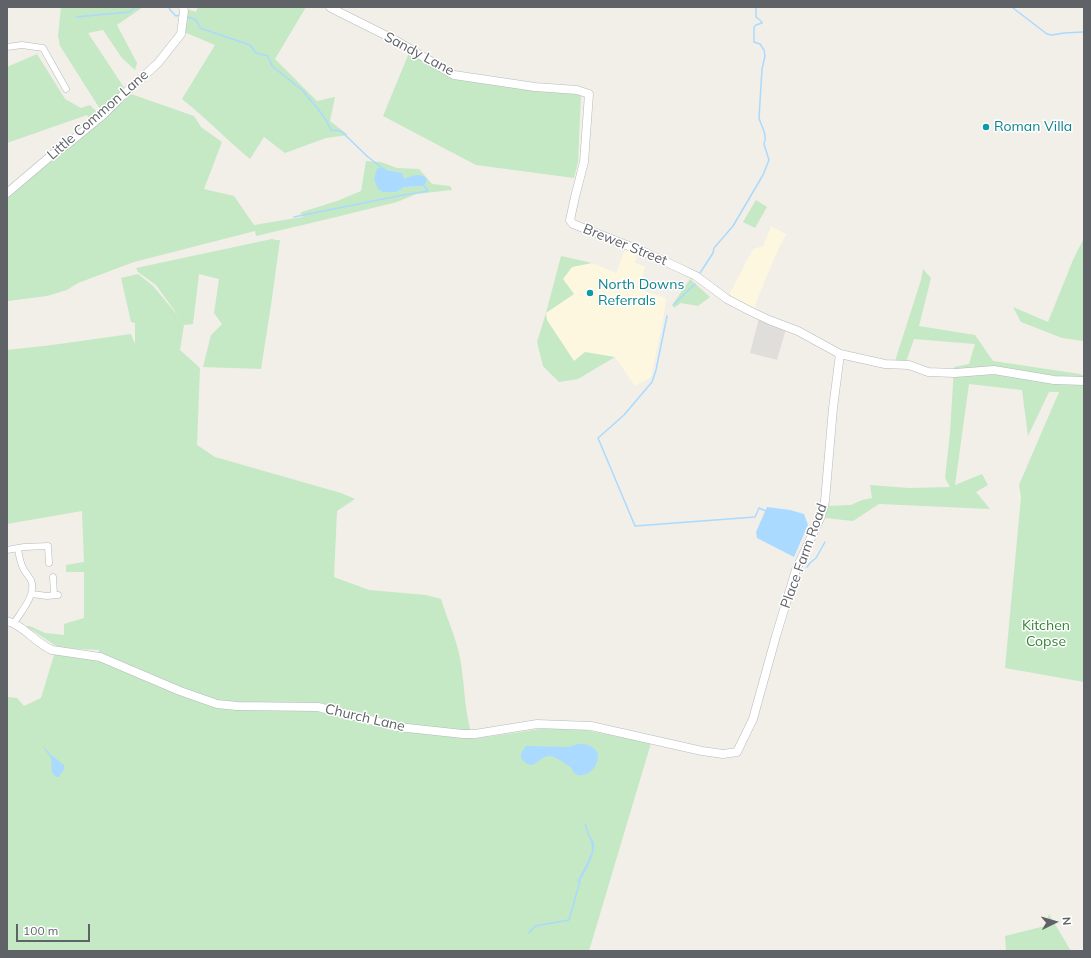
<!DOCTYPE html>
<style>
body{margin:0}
#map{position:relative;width:1091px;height:958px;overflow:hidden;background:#f1efe8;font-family:Mulish,sans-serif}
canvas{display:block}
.frame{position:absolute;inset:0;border:8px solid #5f6368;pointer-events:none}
.north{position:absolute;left:1035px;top:902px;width:40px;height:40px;-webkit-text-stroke:3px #fff;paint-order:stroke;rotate:85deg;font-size:11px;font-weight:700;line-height:16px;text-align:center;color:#5f6368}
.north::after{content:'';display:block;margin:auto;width:14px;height:18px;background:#5f6368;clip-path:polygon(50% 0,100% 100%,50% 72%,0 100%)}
.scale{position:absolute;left:16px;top:924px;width:74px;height:18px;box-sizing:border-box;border:2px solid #5f6368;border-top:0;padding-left:5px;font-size:12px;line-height:14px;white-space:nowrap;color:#5f6368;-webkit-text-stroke:3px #fff;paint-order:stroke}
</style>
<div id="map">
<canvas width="1091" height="958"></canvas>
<div class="frame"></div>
<div class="north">N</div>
<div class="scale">100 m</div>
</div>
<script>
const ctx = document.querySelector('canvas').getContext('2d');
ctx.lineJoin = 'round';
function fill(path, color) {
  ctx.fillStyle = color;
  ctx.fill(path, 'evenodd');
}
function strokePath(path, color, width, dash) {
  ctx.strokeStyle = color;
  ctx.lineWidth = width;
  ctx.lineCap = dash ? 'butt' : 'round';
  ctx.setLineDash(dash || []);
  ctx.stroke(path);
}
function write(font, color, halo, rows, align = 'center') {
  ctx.font = font + ' Mulish,sans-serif';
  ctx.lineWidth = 3;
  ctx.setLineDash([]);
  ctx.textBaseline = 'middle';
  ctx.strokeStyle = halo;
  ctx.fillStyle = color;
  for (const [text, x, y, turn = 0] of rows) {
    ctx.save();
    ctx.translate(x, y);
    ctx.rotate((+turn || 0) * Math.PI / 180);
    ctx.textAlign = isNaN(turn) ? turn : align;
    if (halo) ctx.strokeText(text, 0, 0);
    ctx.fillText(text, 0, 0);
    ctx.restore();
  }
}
fill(new Path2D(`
 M771,226L786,234L776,254L756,302L755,309H751L727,299L753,249L763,246L768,235Z
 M626,247L638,252L635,263L645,267L638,289L666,298L663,321L651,377L635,386L615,357L574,361L547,320L546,313L574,294L563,279L572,267L592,263L616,273Z`), '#fef7e0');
fill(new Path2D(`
 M759,318L786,329L777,360L750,353Z`), '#e0deda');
fill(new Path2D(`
 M61,7H143L117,25L137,63L135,70L122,58L103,30L88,33L125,89L100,109L60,46L58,36Z
 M198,7H306L275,59L317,101L335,97L330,121L348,135L326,138L285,153L264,137L250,159C227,140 206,118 182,99L215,45L184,32L186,9L196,12Z
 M409,53L451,78L581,95L578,162L574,178L476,165L383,116Z
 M37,54L65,99L81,108L90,105L97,112L90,120L87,115L7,143V67Z
 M131,94L194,116L201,127L222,142L204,189L234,196L254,225L303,217L300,213L305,211L337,201L361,191L366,161L381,162L397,168L419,169L432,184L450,186L452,190L416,194L397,202L332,218L256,236L255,231L134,262L78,283L67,290L47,296L8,301L7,299V197ZM385,169L402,173L403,179L424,186L404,187L396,192H383Z
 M756,200L767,207L755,228L743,222Z
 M1084,238V341L1062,338L1021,322L1013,307L1048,322L1073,260Z
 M272,239L276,240H280L271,305L261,369L203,367L211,335L222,324L214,313L219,279L199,274L193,324L184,325L180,350L200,368L197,445L215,457L341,493L355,499L337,511L334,577L369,590L426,595L441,599C447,618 456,638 460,658C465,684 464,713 473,739L540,729L575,728L651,743L589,951H7V697L17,698L24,706L41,698L55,652L99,654V650L59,648L26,626H30L45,633L64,635V624L84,618V572H66V565L84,562L82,511L7,524V350L52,345L131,334L135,344V323L131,322L121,278L138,274L153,286L179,317L156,285L138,272L136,268Z
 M561,256L592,263L572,267L563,279L574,294L546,313L547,320L574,361L585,352L615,357L578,379L559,382L543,366L537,342L546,313Z
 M923,269L931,278L919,326L975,335L993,361L1080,374L1084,376V682L1005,668L1021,497L1019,485L1059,392H1049L1028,436L1022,390L969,384L955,485L982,474L988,485L976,492L990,509L879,504L853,521L825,518L827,506L851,505L862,500L872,498L870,485L909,488L950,487L945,478L950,433L954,367L969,364L975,344L914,339L906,362L895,361L921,280Z
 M690,279L710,297L698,306L681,303L674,308L673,304Z
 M1049,914L1071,951H1006L1005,936L1045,926Z`), '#c5e8c5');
fill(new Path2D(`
 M381,167L388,170L402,173L404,179C412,176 420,172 427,179L424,186L404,187L400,190L396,192H383L378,189L374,179L377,169Z
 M767,507L790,510L804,514L808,525L794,557L757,538L756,532Z
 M578,744C594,743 605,754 593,769C589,774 580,778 574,773C573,772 572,769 571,768C567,764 555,756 549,756C539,755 534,775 521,758V753L526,746L568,747Z
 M43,747H44L50,754L64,765V769L59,777H56C49,772 53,765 51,758C49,755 45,750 43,747Z
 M584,823L586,824C587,827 588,831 589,833C590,838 594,840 594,845C595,853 584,877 578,882H577L588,861L592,851L591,841L588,835Z`), '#aadaff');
strokePath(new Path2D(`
 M169,7L170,10L176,16L180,15
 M1012,7L1013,8L1047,34L1052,35L1064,33L1084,32
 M186,16L196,20L200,28L250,45L256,53L268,56L272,66L302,90L318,109L326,120L331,130L341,131L368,157L381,167
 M76,17L129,12L136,7
 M294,217L398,196L428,191L424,186
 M700,273L713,253L714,248L733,226L763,175L769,160L764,144C768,135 761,126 759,118L762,69L765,56L764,50L760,44L754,42V27L756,25L762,23L761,21L756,17V7
 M673,305L695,284
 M667,316L656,370L652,382L624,415L598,438L635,526L755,517L759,508L766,511
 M807,567L810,563L816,558L825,542
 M529,933L535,926L569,920L580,881`), '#aadaff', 1.5);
const street = new Path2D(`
 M7,47L22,45L43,48L66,89
 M7,550L24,547L48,546L49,563
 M53,577L54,595
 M32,594L47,596L58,595
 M14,623C21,612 37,594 31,580C29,577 26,573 24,570C20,563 19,556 18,549`);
const secondary = new Path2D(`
 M330,7L333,9L393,39L454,75L535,87L577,90L589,94L584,162L575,197L570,220L573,224L644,252L677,267L696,276L727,299L750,311L769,320L798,331L840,354L885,364L909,365L928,372L955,373L994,370L1054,380L1084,381
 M7,193L53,154L69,143L103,115L122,96L158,63L181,34L184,11L183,7
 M7,621C25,626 35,643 52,650L100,657L180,691L217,704L237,706L318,707L398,727L463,734H475L537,724L591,726L702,751L723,754L737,752L753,719L776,636L796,570L821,516L825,501L833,408L840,354`);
strokePath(street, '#b5b8bc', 7);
strokePath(secondary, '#b6babf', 9);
strokePath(street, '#fff', 6);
strokePath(secondary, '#fff', 8);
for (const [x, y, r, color] of [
 [986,127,4,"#0f9aa8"],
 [590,293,4,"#0f9aa8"]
]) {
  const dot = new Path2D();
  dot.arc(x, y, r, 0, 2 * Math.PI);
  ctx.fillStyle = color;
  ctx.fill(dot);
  strokePath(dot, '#fff', 1.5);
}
write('14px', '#5f6368', '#fff', [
 ["Sandy Lane",419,54,28],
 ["Little Common Lane",98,115,-41],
 ["Brewer Street",625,245,22],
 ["Place Farm Road",804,556,-70],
 ["Church Lane",365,718,13]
]);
write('14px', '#0d838f', '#fff', [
 ["Roman Villa",994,127],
 ["North Downs",598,285],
 ["Referrals",598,301]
], 'left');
write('14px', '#348238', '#fff', [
 ["Kitchen",1046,626],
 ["Copse",1046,642]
]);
</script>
